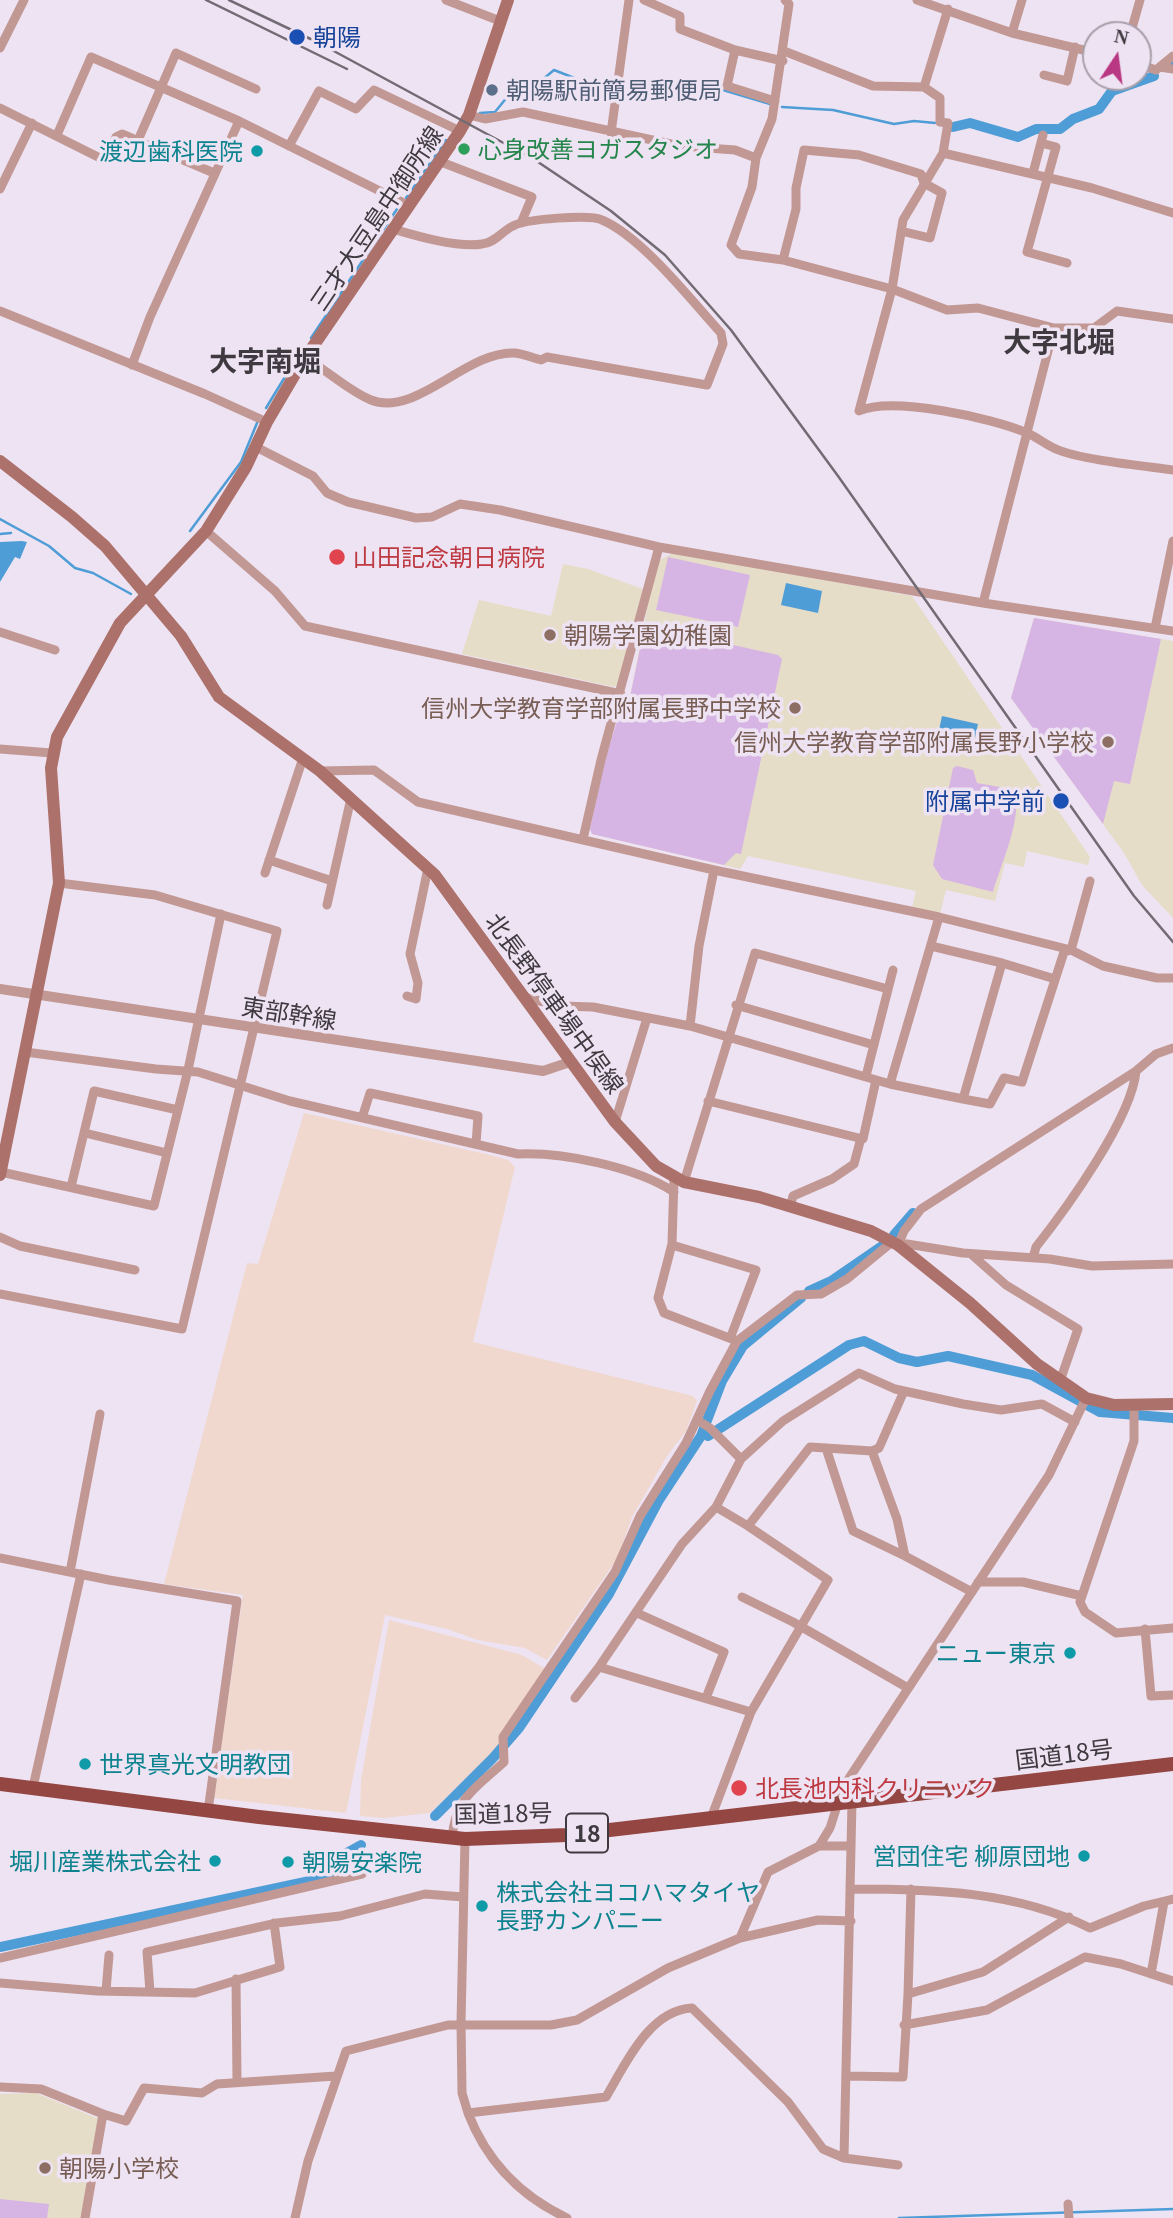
<!DOCTYPE html>
<meta charset="utf-8">
<style>
body{margin:0}
#map{position:relative;width:1173px;height:2218px;overflow:hidden;background:#eee3f2;font-family:Georgia,serif}
canvas{display:block}
.north{position:absolute;left:1082px;top:21px;width:70px;height:70px;box-sizing:border-box;background:#eee3f2;border:2px solid #a89fab;border-radius:50%;rotate:13deg;font-size:19px;font-weight:700;line-height:28px;text-align:center;color:#3e3a40}
.north::after{content:'';display:block;margin:auto;width:24px;height:32px;background:#b93883;clip-path:polygon(50% 0,100% 100%,50% 72%,0 100%)}
</style>
<div id="map">
<canvas width="1173" height="2218"></canvas>
<div class="north">N</div>
</div>
<script>
const ctx = document.querySelector('canvas').getContext('2d');
ctx.lineJoin = 'round';
function fill(path, color) {
  ctx.fillStyle = color;
  ctx.fill(path, 'evenodd');
}
function strokePath(path, color, width, dash) {
  ctx.strokeStyle = color;
  ctx.lineWidth = width;
  ctx.lineCap = dash ? 'butt' : 'round';
  ctx.setLineDash(dash || []);
  ctx.stroke(path);
}
function write(font, color, halo, rows, align = 'center') {
  ctx.font = font + ' Georgia,"Noto Sans JP",serif';
  ctx.lineWidth = 7;
  ctx.setLineDash([]);
  ctx.textBaseline = 'middle';
  ctx.strokeStyle = halo;
  ctx.fillStyle = color;
  for (const [text, x, y, turn = 0] of rows) {
    ctx.save();
    ctx.translate(x, y);
    ctx.rotate((+turn || 0) * Math.PI / 180);
    ctx.textAlign = isNaN(turn) ? turn : align;
    if (halo) ctx.strokeText(text, 0, 0);
    ctx.fillText(text, 0, 0);
    ctx.restore();
  }
}
fill(new Path2D(`
 M304,1113L490,1155L508,1160L515,1167L473,1342L693,1396L697,1401L686,1431L667,1456L632,1517L617,1559L547,1660L525,1648L478,1640L447,1629L385,1615L346,1813L214,1798L243,1595L164,1584L247,1263L258,1264Z
 M389,1620L522,1655L547,1670L496,1749L430,1813L384,1818L360,1816L361,1780Z`), '#f0d8ce');
fill(new Path2D(`
 M675,552L912,596L1090,857L1088,865L1027,851L1024,867L1005,863L995,901L946,890L940,914L912,908L916,891L748,856L740,869L592,834L622,705L629,702L656,562Z
 M563,564L588,569L643,589L623,682L614,687L462,654L479,600L551,616Z
 M1034,618L1173,641V918L1142,885L1124,853L1011,698Z
 M36,2093L99,2119L82,2218H0V2094Z`), '#e6ddc8');
fill(new Path2D(`
 M668,557L750,575L738,627L656,610Z
 M1034,618L1161,639L1130,784L1114,781L1103,824L1011,698Z
 M657,628L778,655L782,659L741,854L736,853L724,865L592,834L590,829L605,760L622,705L629,702L642,639Z
 M957,766L973,770L977,783C987,785 1002,786 1010,791C1029,804 998,872 993,892L942,879L933,865L953,768Z
 M0,2199L49,2204L47,2218H0Z`), '#d6b4e4');
fill(new Path2D(`
 M22,541L27,542L20,559L15,557L0,582V542Z
 M786,583L822,591L818,613L781,605Z
 M942,716L978,724L975,738L939,730Z`), '#4f9dd6');
strokePath(new Path2D(`
 M623,97C646,100 657,108 666,83L723,90L770,104
 M782,107L833,110L894,124L914,121L935,123
 M480,113L495,112L508,96L525,99L530,90L554,70L610,92
 M406,198L446,140
 M311,338L399,206
 M266,408L291,367
 M0,519L49,546L75,568L93,573L131,594
 M190,531L241,462L257,423
 M0,534L11,533
 M899,2218L1173,2209`), '#4f9dd6', 2.5);
strokePath(new Path2D(`
 M1172,63H1173
 M953,127L970,123L1018,137L1036,129H1060L1073,119L1099,109L1112,91L1154,76
 M894,1235L913,1213
 M809,1291L831,1281L882,1246
 M708,1436L849,1345L864,1341L899,1358L917,1362L948,1356L1032,1375L1100,1412L1173,1418
 M435,1816L493,1758L519,1728L609,1594L659,1500L701,1436L722,1381L743,1346L801,1298
 M0,1947L338,1875L334,1860L361,1845`), '#4f9dd6', 10);
strokePath(new Path2D(`
 M446,0L500,21
 M644,0L680,16V29L735,50
 M785,0L789,4L772,119L756,158L752,187L731,245L739,254L783,260L892,289L947,310L978,308L1054,328H1094L1117,311L1173,319
 M917,0L1012,33L1096,53
 M1012,33L1022,0
 M1130,35L1140,0
 M0,48L24,0
 M784,51L873,86L924,87
 M1138,64L1156,70L1173,56
 M1160,67L1173,69
 M1044,75L1067,81L1075,47
 M775,101L727,86L735,50L783,61
 M0,108L104,160L116,137L122,134L214,173
 M469,115L485,119L523,112L680,146L735,150L756,158
 M611,133L629,0
 M57,135L91,57L239,121
 M139,138L176,53L256,89
 M1041,143L1056,147L1027,252L1067,263
 M289,146L319,91L356,109L374,90L460,131
 M943,153L948,123L940,122V98L924,87L948,9
 M441,162L532,197L521,223
 M1033,173L1043,135
 M0,189L32,123
 M1173,213L1092,188L943,153L903,220L892,289L859,411C892,396 993,418 1027,433C1037,437 1046,445 1056,449C1081,460 1144,466 1173,470
 M783,260L796,209V188L804,150L859,155L921,174L924,183L942,193L930,238L901,231
 M0,311L205,394L267,422
 M301,364L312,362C331,374 351,392 371,400C416,418 467,350 515,353C524,354 533,358 541,360L547,357L707,385L723,344L721,333C691,300 642,237 602,220C590,214 525,219 513,226C502,231 495,243 482,244C457,248 417,236 393,229
 M132,365L150,317L239,121L408,205
 M256,447L313,476L327,493L348,502L416,518L432,517L460,504L500,510L659,547L983,603L1173,631
 M206,531L275,591L305,626L621,694
 M983,603L1054,328
 M1155,628L1173,541
 M0,632L55,650
 M0,749L52,753
 M320,771L374,770L418,802L714,870L939,917L1071,950L1103,966L1157,978H1173
 M583,839L601,760L659,547
 M269,860L332,881
 M265,873L303,758
 M327,905L351,798
 M931,946L1002,963
 M407,996L416,999L418,983L410,954L428,868
 M527,998L561,1006L593,1007L690,1026L890,1084L963,1099L1002,963L1055,979
 M736,1005L874,1045
 M690,1026L699,946L714,870
 M1173,1048L1156,1054L1136,1071L921,1209L904,1231L898,1245L907,1244L963,1253L1050,1259L1092,1266L1173,1264
 M25,1052L156,1069L198,1072L290,1101L518,1154C563,1152 636,1167 674,1192
 M866,1076L893,970
 M890,1084L939,917
 M963,1099L990,1104L1004,1078L1022,1082L1064,952L1071,950L1090,881
 M708,1101L863,1139L876,1080
 M362,1118L370,1093L478,1116L476,1144
 M615,1122L647,1018
 M85,1133L167,1153
 M1,1172L154,1206L188,1070L221,914
 M674,1178L672,1244L658,1298L664,1313L737,1341
 M684,1182L755,953L888,989
 M71,1187L94,1091L178,1110
 M790,1207L793,1196L832,1179L854,1164L861,1138
 M0,1237L20,1246L135,1270
 M672,1245L756,1270L731,1336
 M971,1254L1006,1285L1078,1329L1060,1381
 M1033,1258L1036,1247C1066,1209 1132,1118 1136,1071
 M0,1294L182,1329L277,931L155,895L59,883
 M697,1420L710,1428L741,1459
 M826,1448L853,1531L905,1556
 M872,1451L897,1519L905,1556L972,1592
 M716,1507L748,1526L810,1447L872,1451L879,1448L904,1391
 M0,1558L109,1580L237,1601L208,1811
 M70,1572L100,1414
 M978,1582H1023L1082,1596L1134,1441V1405
 M1082,1596L1080,1602L1085,1612L1116,1633L1173,1628
 M742,1597L793,1622L908,1688
 M637,1613L724,1652L706,1698
 M1145,1629L1151,1696L1173,1695
 M575,1698L599,1667
 M751,1712L599,1667L682,1544L716,1507L741,1459L783,1421L859,1373L895,1389L963,1404L1001,1410L1042,1404L1075,1422
 M33,1787L81,1574
 M832,1804L1049,1475L1086,1398
 M711,1818L751,1712L828,1580L748,1526
 M452,1838C455,1798 476,1788 504,1762L503,1737L615,1572L640,1516L686,1443L710,1391L737,1341L797,1295L821,1294L847,1279L892,1242
 M465,1839L461,2023L462,2093L468,2113
 M819,1846H851
 M851,1889C932,1889 1016,1891 1090,1928L1144,1906L1173,1899
 M740,1938L818,1920L851,1921
 M0,1958L362,1874
 M1151,1974L1164,1902
 M236,1979L237,2082
 M0,1983L97,1991L195,1993L280,1967L274,1923
 M106,1991L109,1955
 M150,1992L147,1952L277,1923L340,1916L425,1894L463,1897
 M908,1994L911,1889
 M904,2025L987,2010L1085,1957L1121,1964L1173,1981
 M847,2076L903,2077L908,1994L983,1972L1069,1917
 M0,2087L41,2089L103,2114
 M844,2158L852,1802
 M1068,2204L1069,2218
 M85,2218L103,2114L126,2121L144,2088L202,2093L217,2084L336,2076
 M295,2218L308,2161L346,2051L448,2025H551L577,2020L668,1968L740,1938L768,1872L819,1846L830,1828L838,1803
 M567,2218C520,2196 487,2162 468,2113L606,2097C625,2065 649,2010 692,2008L788,2102L823,2149L844,2158L898,2165`), '#c29894', 9);
strokePath(new Path2D(`
 M0,989L543,1071L570,1062`), '#c29894', 10);
strokePath(new Path2D(`
 M0,461L72,517L105,546L181,636L219,697L320,771L435,875L615,1122L656,1166L684,1182L759,1197L871,1231L898,1245L970,1303L1037,1364L1086,1398L1114,1405L1173,1404
 M0,1175L59,883L51,768L57,737L120,623L206,531L246,467L267,422L301,364L460,131L469,115L508,0`), '#ad716b', 12);
strokePath(new Path2D(`
 M0,1784L259,1817L465,1839L567,1835L1173,1764`), '#944642', 14);
strokePath(new Path2D(`
 M206,0L347,69
 M229,0L319,43L535,160L611,211L665,255L731,330L838,476L1134,896L1173,942`), '#716b74', 2.5);
for (const [x, y, r, color] of [
 [297,37,9,"#1a4fb4"],
 [492,90,7,"#5c6f8a"],
 [464,149,7,"#2e9e5b"],
 [257,151,7,"#0f9aa8"],
 [337,557,9,"#e0444e"],
 [550,635,7,"#8d6e63"],
 [795,708,7,"#8d6e63"],
 [1108,742,7,"#8d6e63"],
 [1061,801,9,"#1a4fb4"],
 [1070,1653,7,"#0f9aa8"],
 [85,1764,7,"#0f9aa8"],
 [739,1788,9,"#e0444e"],
 [1084,1856,7,"#0f9aa8"],
 [215,1861,7,"#0f9aa8"],
 [288,1862,7,"#0f9aa8"],
 [482,1906,7,"#0f9aa8"],
 [45,2168,7,"#8d6e63"]
]) {
  const dot = new Path2D();
  dot.arc(x, y, r, 0, 2 * Math.PI);
  ctx.fillStyle = color;
  ctx.fill(dot);
  strokePath(dot, '#eee3f2', 2.5);
}
for (const [x, y, w] of [
 [587,1833,42]
]) {
  const box = new Path2D();
  box.roundRect(x - w / 2, y - 19.5, w, 39, 5);
  ctx.fillStyle = '#eee3f2';
  ctx.fill(box);
  strokePath(box, '#3e3a40', 2);
}
write('bold 23px', '#3e3a40', null, [
 ["18",587,1833]
]);
write('24px', '#164399', '#eee3f2', [
 ["朝陽",313,37],
 ["附属中学前",1045,801,"right"]
], 'left');
write('24px', '#4e5e75', '#eee3f2', [
 ["朝陽駅前簡易郵便局",506,90]
], 'left');
write('24px', '#27864d', '#eee3f2', [
 ["心身改善ヨガスタジオ",478,149]
], 'left');
write('24px', '#0d838f', '#eee3f2', [
 ["渡辺歯科医院",243,151],
 ["ニュー東京",1056,1653],
 ["世界真光文明教団",99,1764,"left"],
 ["営団住宅 柳原団地",1070,1856],
 ["堀川産業株式会社",201,1861],
 ["朝陽安楽院",302,1862,"left"],
 ["株式会社ヨコハマタイヤ",496,1892,"left"],
 ["長野カンパニー",496,1920,"left"]
], 'right');
write('24px', '#3e3a40', '#eee3f2', [
 ["三才大豆島中御所線",376,218,-56],
 ["北長野停車場中俣線",555,1003,54],
 ["東部幹線",289,1013,9],
 ["国道18号",1064,1754,-7],
 ["国道18号",503,1813,-1]
]);
write('24px', '#be3a42', '#eee3f2', [
 ["山田記念朝日病院",353,557],
 ["北長池内科クリニック",755,1788]
], 'left');
write('24px', '#785e54', '#eee3f2', [
 ["朝陽学園幼稚園",564,635],
 ["信州大学教育学部附属長野中学校",781,708,"right"],
 ["信州大学教育学部附属長野小学校",1094,742,"right"],
 ["朝陽小学校",59,2168]
], 'left');
write('bold 28px', '#3e3a40', '#eee3f2', [
 ["大字北堀",1059,341],
 ["大字南堀",265,360]
]);
</script>
